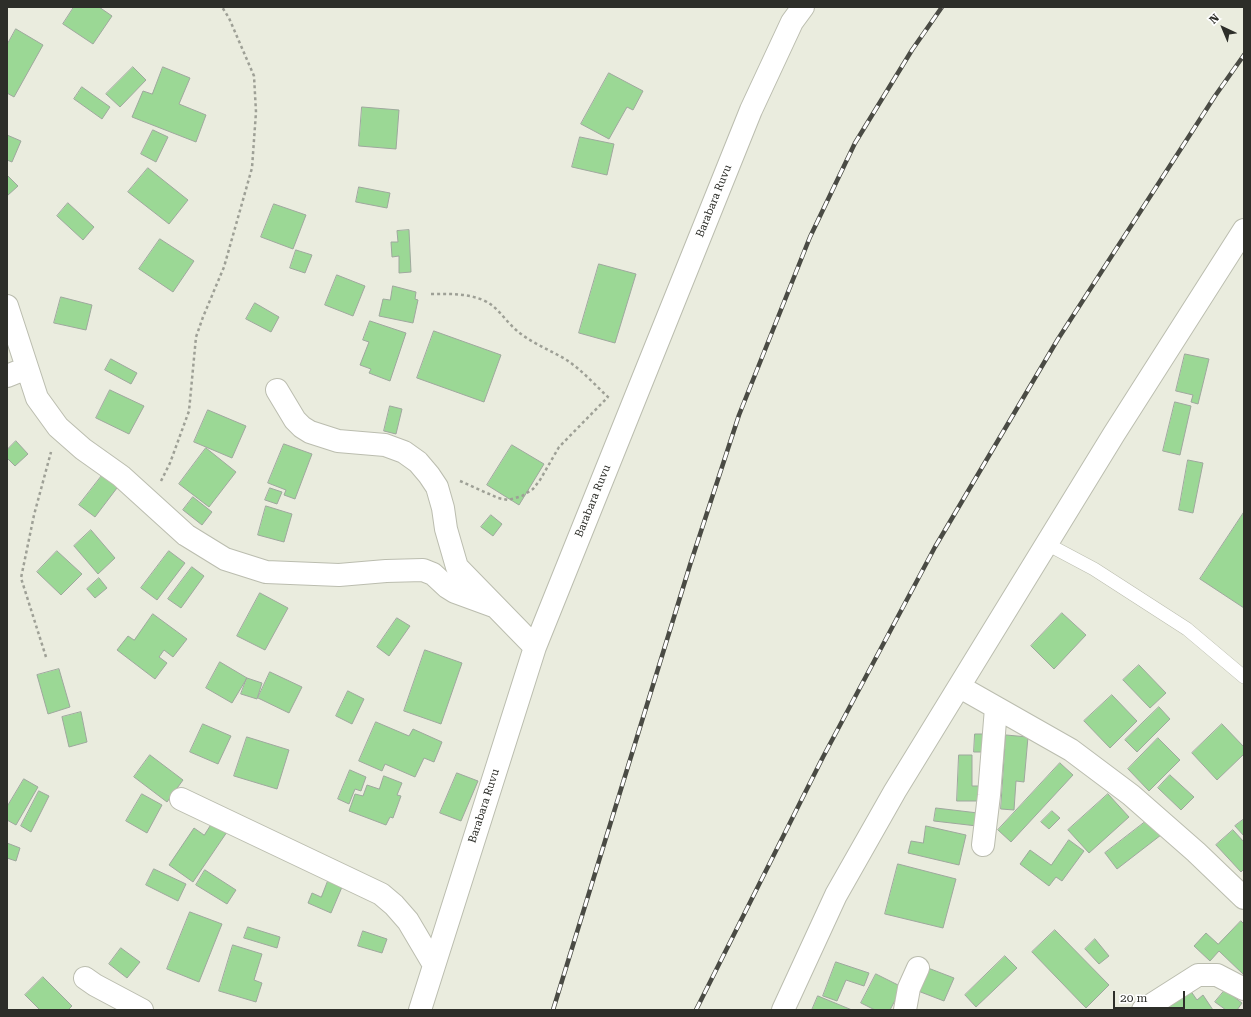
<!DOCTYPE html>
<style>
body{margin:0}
#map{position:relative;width:1251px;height:1017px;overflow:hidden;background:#eaecde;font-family:"Roboto Serif",serif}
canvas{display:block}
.frame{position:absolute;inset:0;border:8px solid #2d2e29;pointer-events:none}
.north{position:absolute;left:1203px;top:8px;width:40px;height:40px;-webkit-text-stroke:3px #fff;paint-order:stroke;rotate:316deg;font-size:11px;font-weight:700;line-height:16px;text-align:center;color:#2d2e29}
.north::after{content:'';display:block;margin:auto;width:14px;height:18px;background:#2d2e29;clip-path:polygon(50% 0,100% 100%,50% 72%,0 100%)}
.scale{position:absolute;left:1113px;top:991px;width:72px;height:18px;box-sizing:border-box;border:2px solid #2d2e29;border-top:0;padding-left:5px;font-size:12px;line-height:14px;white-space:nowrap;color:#2d2e29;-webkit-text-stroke:3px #fff;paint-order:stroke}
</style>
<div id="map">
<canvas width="1251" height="1017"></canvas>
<div class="frame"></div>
<div class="north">N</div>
<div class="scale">20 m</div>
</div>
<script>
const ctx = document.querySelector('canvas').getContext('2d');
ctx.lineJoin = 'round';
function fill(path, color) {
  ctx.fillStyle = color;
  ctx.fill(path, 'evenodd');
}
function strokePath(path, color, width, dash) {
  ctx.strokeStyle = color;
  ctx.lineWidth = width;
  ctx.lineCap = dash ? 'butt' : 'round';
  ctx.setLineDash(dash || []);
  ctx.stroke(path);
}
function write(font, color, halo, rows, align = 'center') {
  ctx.font = font + ' "Roboto Serif",serif';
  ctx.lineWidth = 4;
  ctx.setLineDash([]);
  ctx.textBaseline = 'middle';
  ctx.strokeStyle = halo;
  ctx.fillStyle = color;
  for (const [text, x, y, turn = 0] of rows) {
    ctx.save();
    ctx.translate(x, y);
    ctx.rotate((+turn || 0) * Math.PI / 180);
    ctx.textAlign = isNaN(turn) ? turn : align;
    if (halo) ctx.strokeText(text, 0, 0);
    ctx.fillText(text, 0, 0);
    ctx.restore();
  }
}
const building = new Path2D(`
 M74,7H99L112,16L93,44L63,24Z
 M16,29L43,45L14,97L7,93V45Z
 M133,67L146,80L120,107L106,94Z
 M163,67L190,78L179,104L206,115L196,142L132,117L143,91L152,94Z
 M609,73L643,91L633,110L627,107L609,139L581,124Z
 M82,87L110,107L102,119L74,99Z
 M362,107L399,110L396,149L359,146Z
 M153,130L168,137L156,162L141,154Z
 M7,135L21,141L12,162L7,160Z
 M580,137L614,144L607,175L572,167Z
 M148,168L188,200L169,224L128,192Z
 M7,175L18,186L7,196Z
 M359,187L390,193L387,208L356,202Z
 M68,203L94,227L83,240L57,216Z
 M274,204L306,215L293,249L261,237Z
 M409,230L411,272L399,273V256L392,257L391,242H398L397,231Z
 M160,239L194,261L173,292L139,269Z
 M296,250L312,255L305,273L290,268Z
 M599,264L636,274L615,343L579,333Z
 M337,275L365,286L353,316L325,305Z
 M393,286L416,292L415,299L418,300L413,323L379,316L383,299L390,300Z
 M61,297L92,305L86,330L54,323Z
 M255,303L279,317L271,332L246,319Z
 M370,321L406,333L390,381L369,373L371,369L360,365L369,342L363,340Z
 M434,331L501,355L484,402L417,378Z
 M1185,354L1209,359L1198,404L1191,402L1193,395L1176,391Z
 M111,359L137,373L131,384L105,370Z
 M110,390L144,406L129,434L96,418Z
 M1175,402L1191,406L1180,455L1163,451Z
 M390,406L402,409L396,434L384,431Z
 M208,410L246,426L232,458L194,442Z
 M16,441L28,454L15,466L7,458V450Z
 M284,444L312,454L295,499L284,495L286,490L268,483Z
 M512,445L544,464L519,505L487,485Z
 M206,448L236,472L209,507L179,484Z
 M1188,460L1203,463L1193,513L1179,510Z
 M104,473L120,484L95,517L79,505Z
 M270,488L282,492L277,504L265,500Z
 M193,497L212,512L202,525L183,510Z
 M266,506L292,514L284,542L258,535Z
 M1244,512V608L1200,579Z
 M491,515L502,524L493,536L481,527Z
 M91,530L115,558L98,574L74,546Z
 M57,551L82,574L61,595L37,572Z
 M169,551L185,563L157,600L141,588Z
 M192,567L204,576L181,608L168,599Z
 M99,578L107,588L95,598L87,589Z
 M260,593L288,608L265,650L237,636Z
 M1062,613L1086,635L1054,669L1031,646Z
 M153,614L187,639L173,657L164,650L159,657L167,663L155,679L117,650L128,636L134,640Z
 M397,618L410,626L389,656L377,647Z
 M425,650L462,663L441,724L404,711Z
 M220,662L247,678L232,703L206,688Z
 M1139,665L1166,693L1150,708L1123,680Z
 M59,669L70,707L48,714L37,675Z
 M270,672L302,687L289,713L258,698Z
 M247,678L262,683L257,699L241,694Z
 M348,691L364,699L352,724L336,716Z
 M1112,695L1137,721L1110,748L1084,721Z
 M1159,707L1170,719L1137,752L1125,740Z
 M81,712L87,742L69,747L62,717Z
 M376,722L409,736L413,729L442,742L434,762L424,758L415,777L385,764L382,771L359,761Z
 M203,724L231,736L218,764L190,752Z
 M1222,724L1244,747V754L1217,780L1192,753Z
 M975,734H987V752H974Z
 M1006,735L1028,737L1024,782L1016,781L1014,810L1001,809Z
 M247,737L289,750L277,789L234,776Z
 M1158,738L1180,760L1149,791L1128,769Z
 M150,755L183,780L167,802L134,777Z
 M959,755H972V786H983L984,801H957Z
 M1060,763L1073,775L1011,842L998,830Z
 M350,770L366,777L361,791L355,789L349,804L338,799Z
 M457,773L478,781L461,821L440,813Z
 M1170,775L1194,797L1181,810L1158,788Z
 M384,776L402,783L397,795L401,796L393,818L390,817L386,825L349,811L355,794L363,796L367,785L379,789Z
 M24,779L38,787L16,825L7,820V807Z
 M39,791L49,796L31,832L21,826Z
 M142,794L162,805L147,833L126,821Z
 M1108,794L1129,817L1089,853L1068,830Z
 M936,808L978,813L977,826L934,821Z
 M1052,811L1060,818L1049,829L1041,822Z
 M1149,819L1161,835L1117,869L1105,853Z
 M1244,819V836L1235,826Z
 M213,822L227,832L193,882L169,865L194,828L204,835Z
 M926,826L966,835L959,865L908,853L911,841L923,843Z
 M1233,830L1244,842V869L1241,872L1216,845Z
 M1069,840L1084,851L1062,881L1056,877L1049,886L1020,864L1030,850L1051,865Z
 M7,843L20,848L16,861L7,858Z
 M898,864L956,879L943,928L885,914Z
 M154,869L186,884L178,901L146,885Z
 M205,870L236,890L227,904L196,885Z
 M328,881L342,887L331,913L308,903L312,893L321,897Z
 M190,912L222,924L199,982L167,969Z
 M1241,921L1244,924V975L1219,951L1210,961L1194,946L1206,933L1218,944Z
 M248,927L280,937L277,948L244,938Z
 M1055,930L1109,985L1086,1008L1032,952Z
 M363,931L387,939L382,953L358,946Z
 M1095,939L1109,956L1099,964L1085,949Z
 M233,945L262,954L254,980L262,983L256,1002L219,991Z
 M121,948L140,962L127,978L109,964Z
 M1005,956L1017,968L976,1007L965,995Z
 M836,962L869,973L864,986L846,980L837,1001L823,996Z
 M928,968L954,978L944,1001L918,991Z
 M876,974L902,987L890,1010H875L861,1003Z
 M43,977L72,1006L68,1010H40L25,995Z
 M1190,990L1197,1000L1203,995L1213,1010H1154Z
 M1225,990L1242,1003L1237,1010H1226L1215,1002Z
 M818,996L852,1010H812Z`);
fill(building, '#9bd895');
strokePath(building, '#9ea89d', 1);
const service = new Path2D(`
 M1047,544L1094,569L1187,629L1244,677`);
const minor = new Path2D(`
 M7,306L37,398L58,427L83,449L121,476L186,535L225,559L266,572L339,575L386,571L423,570L433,574L447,587L455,592L496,607
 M7,376L27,368
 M277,390L295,420L302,427L310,432L338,441L385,445L404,452L418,462L429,475L437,487L443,508L446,529L457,567L535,647
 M960,687L1071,750L1131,795L1196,852L1244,898
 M181,799L381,894L394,905L408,921L434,965
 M983,845L989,795L996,708
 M85,978L95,985L142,1010
 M420,1010L535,647L751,110L792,22L803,7
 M783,1010L836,895L895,791L1114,434L1244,230
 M905,1010L909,988L918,968
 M1143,1010L1198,975H1217L1244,989`);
strokePath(service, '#bbbdaf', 14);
strokePath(minor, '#bbbdaf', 24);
strokePath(new Path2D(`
 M431,294C449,294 466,293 483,300C497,306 504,319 515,329C529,342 548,349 565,359C581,369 595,385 609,398
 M161,481L170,463L189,411L196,337L203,317L224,267L252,168L256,112L254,76L229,18L222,7
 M460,481L498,498L508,500L522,496L533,489L540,480L559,447L608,397
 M46,657L21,578L34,515L51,452`), '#9ea096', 2.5, [3, 3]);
strokePath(service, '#fff', 13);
strokePath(minor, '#fff', 22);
const rail = new Path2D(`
 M553,1010L690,565L739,415L810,237L855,143L912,50L942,7
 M696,1010L823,757L935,547L1058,339L1215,96L1244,55`);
strokePath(rail, '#4a4b44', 4.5);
strokePath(rail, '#fff', 3, [9]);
write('11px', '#2d2e29', '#fff', [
 ["Barabara Ruvu",714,201,-68],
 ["Barabara Ruvu",593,501,-68],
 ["Barabara Ruvu",484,806,-72]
]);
</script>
